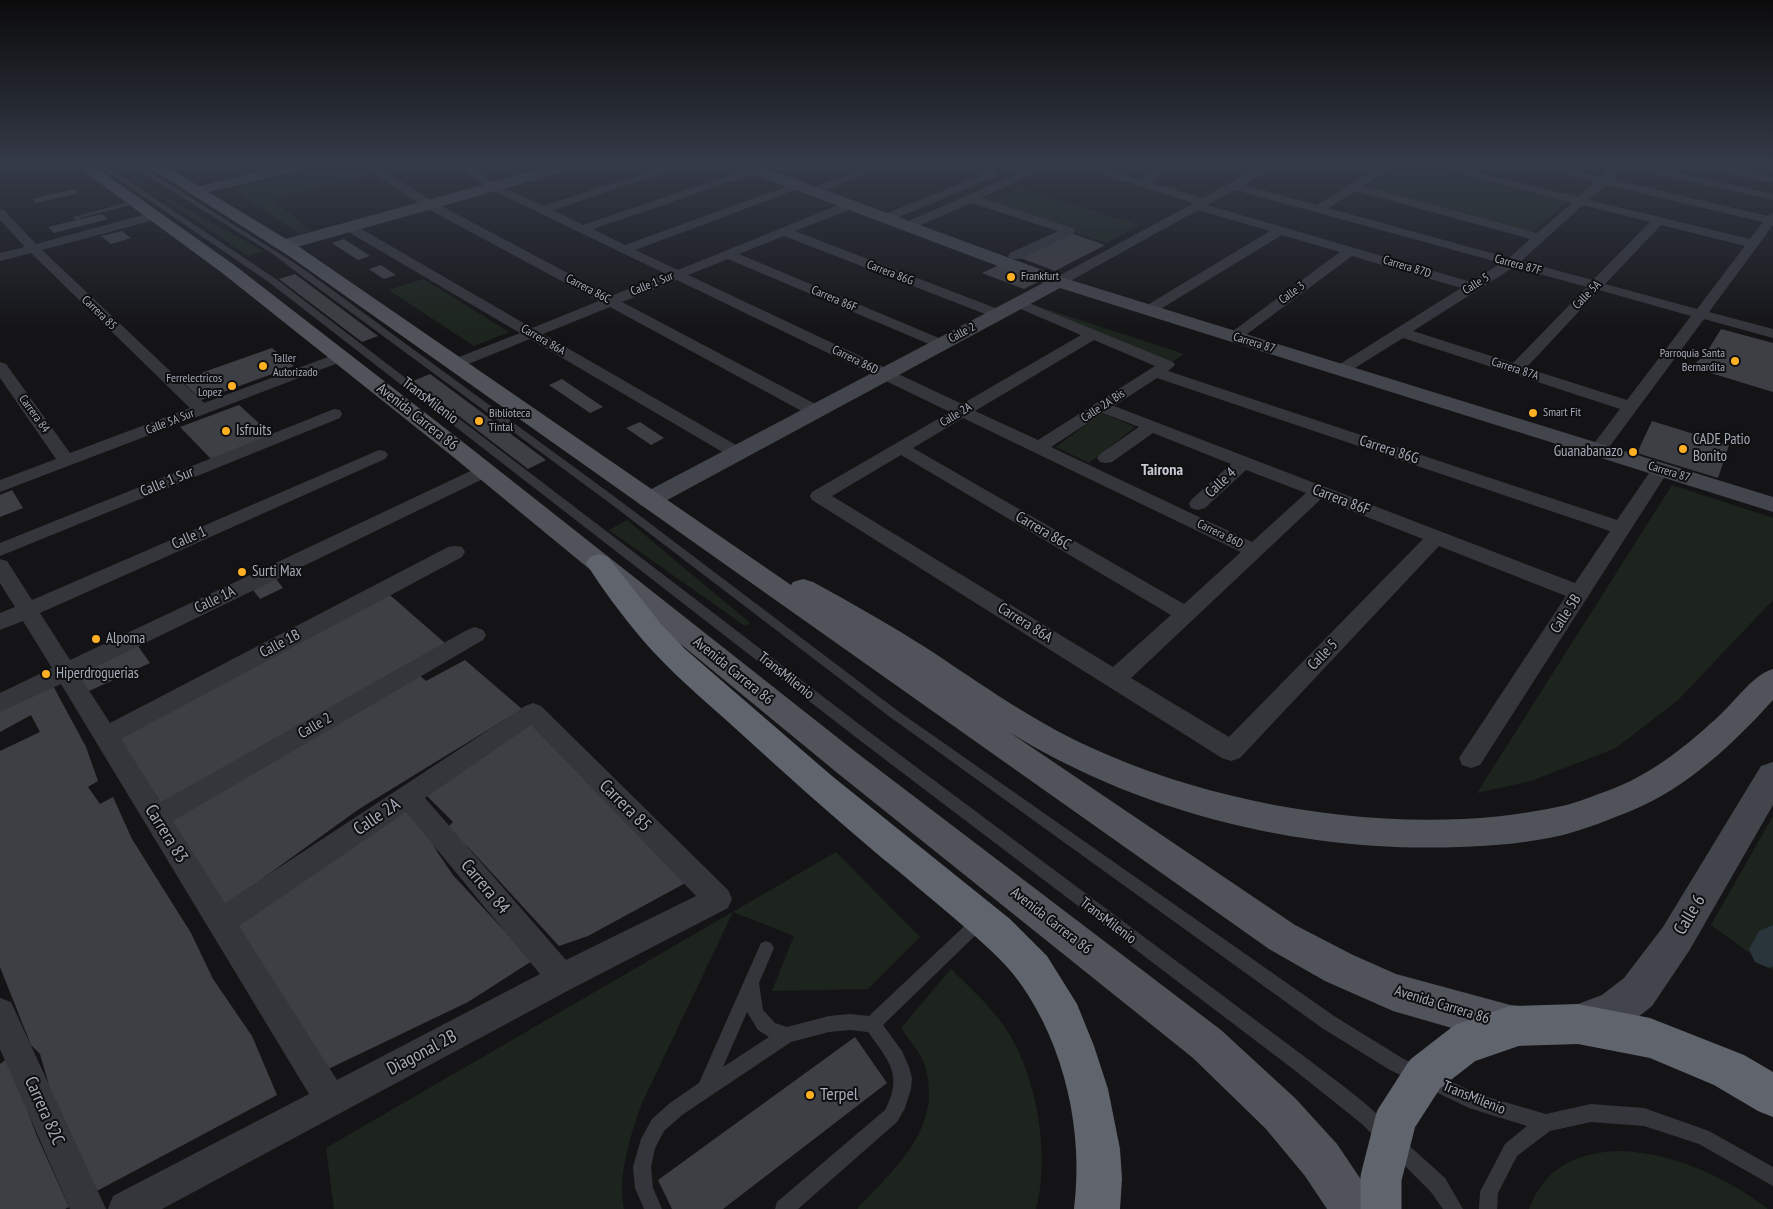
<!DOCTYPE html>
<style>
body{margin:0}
canvas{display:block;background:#141416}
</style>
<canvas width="1773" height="1209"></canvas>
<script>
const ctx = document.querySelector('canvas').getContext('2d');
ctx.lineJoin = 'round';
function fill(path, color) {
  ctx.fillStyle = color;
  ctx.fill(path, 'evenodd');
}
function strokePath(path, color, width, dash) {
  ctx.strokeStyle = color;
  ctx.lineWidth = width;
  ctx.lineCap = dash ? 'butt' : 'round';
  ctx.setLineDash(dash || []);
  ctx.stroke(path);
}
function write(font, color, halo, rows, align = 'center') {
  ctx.font = font + ' "PT Sans Narrow",sans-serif';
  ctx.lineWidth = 4;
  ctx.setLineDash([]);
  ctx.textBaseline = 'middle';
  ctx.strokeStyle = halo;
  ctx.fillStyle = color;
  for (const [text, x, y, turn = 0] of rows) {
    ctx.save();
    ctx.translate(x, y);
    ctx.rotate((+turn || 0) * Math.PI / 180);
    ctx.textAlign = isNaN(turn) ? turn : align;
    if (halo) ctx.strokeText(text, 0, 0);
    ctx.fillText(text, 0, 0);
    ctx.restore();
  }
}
fill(new Path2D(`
 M111,164H117L162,195L263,251L248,256Z
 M339,164H352L369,176L272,199L311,231L300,234L232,189Z
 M1403,164H1412L1567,202L1531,233L1364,189Z
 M1019,188L1140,225L1106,243L986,204Z
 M423,279L509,332L474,346L389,290Z
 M1037,306L1184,354L1171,363Z
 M1102,413L1135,427L1089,463L1056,447Z
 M1672,485L1773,518V600L1678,700L1616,748L1531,781L1477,793Z
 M627,520L750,623L745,626L609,530Z
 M1773,816V970L1711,925Z
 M836,852L920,937L868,989L772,991L794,936L733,912L642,1103C631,1132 617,1178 624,1209H334L326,1148Z
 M951,969C968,986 987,1003 1001,1022C1036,1067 1051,1155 1036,1209H857C896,1167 945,1127 924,1063C920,1051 908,1039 901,1028Z
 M1619,1151C1674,1153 1724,1176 1768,1209H1529C1546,1166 1576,1153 1619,1151Z`), '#1c241d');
fill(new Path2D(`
 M1773,925V966L1769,968L1755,962L1749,949L1759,931Z`), '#29343b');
fill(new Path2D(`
 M75,189L78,193L36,203L32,199Z
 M102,214L108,219L54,233L48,227Z
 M122,231L131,238L111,244L101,236Z
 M1071,233L1105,245L1055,271L1021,258Z
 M344,239L370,256L358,260L332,243Z
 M381,265L396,275L384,279L369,269Z
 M999,265L1040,281L1024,289L982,273Z
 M295,274L378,336L362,342L279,279Z
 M1721,329L1773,343V392L1691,367L1705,355Z
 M272,348L294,366L201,400L181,380Z
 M430,374L546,460L528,469L413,381Z
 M562,379L603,407L590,413L549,385Z
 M239,405L272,435L211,459L180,427Z
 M1652,421L1729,445L1718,478L1637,453Z
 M640,422L664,438L651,445L626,428Z
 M12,490L23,508L0,517V495Z
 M276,579L283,588L260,599L253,590Z
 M390,595L446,644L156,812L111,739Z
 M138,646L150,663L87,692L76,673Z
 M465,660L522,709L359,809L223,907L166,821L417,673L426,681Z
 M51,682L86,747L98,781L88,787L100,804L113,797L132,839L191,933L213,979L252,1036L277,1095L93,1193L53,1099L40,1054L31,1045L0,967V751L40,732L31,715L0,732V704Z
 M531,716L691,880L588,936L559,946L469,848L447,828L453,822L423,792Z
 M401,802L426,832L438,853L453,875L532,961L468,1002L322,1072L233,926Z
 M855,1037L887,1083L723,1209H672L658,1180Z
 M8,1058L36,1134L69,1207L65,1209H0V1064Z`), '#3e3f44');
fill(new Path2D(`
 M96,164H103L276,279L872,734L1305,1057C1325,1073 1385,1114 1393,1134L1390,1140L1384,1143L1378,1140L1362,1124L1293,1069L862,742L270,283Z
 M129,164H137L277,252L305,270L619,500L898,711L1334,1016L1402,1058L1477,1094L1546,1114L1591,1104L1644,1108L1709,1131L1773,1167V1186L1699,1144L1644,1126L1591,1122L1550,1131L1517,1156L1498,1193L1497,1209H1479L1480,1192L1505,1144L1527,1126L1469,1108L1390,1070L1322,1028L890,717L611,504L299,274L273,254Z
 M136,200L138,201V203L80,218V221H76L73,217Z
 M980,914L985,916L988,921L985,926L883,1025L902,1051L909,1067L912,1078L911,1089L905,1108L897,1122L798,1209H775L777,1202L885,1110C904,1075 888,1060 868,1032L850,1030L829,1032L791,1042L682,1115L664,1131L655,1148L651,1167L653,1188L662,1209H644L635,1188L633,1167L641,1139L652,1119L670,1103L699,1083L761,943L766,941L771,943L774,948L759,983L763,1010L775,1023L787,1027L829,1016L850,1014L869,1016L975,916ZM747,1012L758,1030L769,1037L723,1067Z
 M1398,1138L1404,1141L1445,1178L1463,1209H1443L1431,1192L1392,1153L1389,1147L1392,1141Z`), '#35363c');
fill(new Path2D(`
 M250,164H262L273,174L271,176H263Z
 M358,164H371L434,202L611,296L666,274L490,189L453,164H466L498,185L543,206L673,164H690L553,210L583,225L751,168H759L761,170L759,172L593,229L625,245L793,184H801L803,186L801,188L635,250L678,270L846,202H854L856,205L854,208L795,231L1003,311L1005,314L1003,317H993L784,236L739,254L946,341L949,344L946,347H936L728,259L688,275L962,404L1081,335L1014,306L1012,303L1014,300L1019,299L1173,362L1175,365L1168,371L1617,520L1654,466L1660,465L1666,466L1669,470L1480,765L1471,768L1462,765L1459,758L1566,596L1439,546L1240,758L1231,761L1222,758L812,500L810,496L812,492L950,412L677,280L622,302L821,407L823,411L821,415H809L610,307L543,334L743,449L746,453L743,457L737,458L731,457L530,339L461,367H449L447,364L449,361L520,333L345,230L343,227L345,224H353L532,328L599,301L426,208ZM1094,340L1155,366L1038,440L975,411ZM1157,378L1610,531L1575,583L1114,406ZM1103,413L1139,427L1100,454L1097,458L1100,462L1106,463L1112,462L1153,433L1231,464L1191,500L1189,504L1191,508L1198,510L1205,508L1246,470L1306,493L1252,542L1051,447ZM963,418L1241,552L1184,604L913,448ZM901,455L1171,615L1113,667L832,496ZM1321,499L1423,539L1229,737L1131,678Z
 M536,164H550L559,171L557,173H549Z
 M875,164H891L818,193H810L808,191L810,189Z
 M1040,164H1055L981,198L1073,228L1075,231L1073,234L1020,259H1010L1008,256L1010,253L1058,231L971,203L912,229H904L902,226L904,223Z
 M1068,164H1086L1137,179L1167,164H1181L1148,182L1203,198L1265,164H1279L1244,185L1317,205L1384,164H1397L1364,186L1537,233L1572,203L1425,164H1445L1578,197L1595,182L1528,164H1549L1601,177L1615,164H1641L1773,194V200L1625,167L1612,179L1767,216L1773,213V225L1709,312L1773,329V338L1704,319L1604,454L1598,455L1592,454L1589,450L1620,409L1403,338L1347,373H1335L1333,370L1335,367L1461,288L1352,256L1239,340H1229L1227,337L1229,334L1340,252L1282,235L1154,313H1144L1142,310L1144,307L1270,231L1198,210L1063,285H1053L1051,282L1053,279L1194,203ZM1606,185L1763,222L1750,239L1589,200ZM1235,190L1501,263L1471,282L1207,205ZM1356,191L1530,239L1509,258L1328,208ZM1583,205L1650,222L1593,280L1521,261ZM1661,225L1745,246L1697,309L1605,284ZM1514,267L1587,287L1513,363L1413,331ZM1599,290L1691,316L1627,400L1526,368Z
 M1693,164H1715L1773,177V183L1698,167Z
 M992,171L998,174L996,176L890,221H882L880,218L882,215Z
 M0,209L4,210L36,244L154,212L158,213L160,216L158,219L42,250L204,403L336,354H346L349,357L346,360L0,492V480L56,459L0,378V362L6,364L70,453L190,408L31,253L0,261V253L25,247L0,220Z
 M334,409L340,410L342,414L340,418L0,556V543Z
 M379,450L385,451L388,455L385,459L40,613L70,660L479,467L485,466L491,467L494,471L491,475L79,675L110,723L448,547L455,546L462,547L465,552L462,557L121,739L161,802L467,630L475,627L483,630L486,635L483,640L173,821L225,903L525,706L533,703L541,706L728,890L732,899L728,908L573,988L162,1209H108L113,1196L309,1094L61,684L0,712V693L52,668L23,621L0,630V613L15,607L0,583V559L7,561L32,600ZM531,725L696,896L566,960L425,798ZM406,812L540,974L337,1080L239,926Z
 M0,998L11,1002L106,1209H70L0,1049Z`), '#35363c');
fill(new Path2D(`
 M290,164H316L314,167L197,195L192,194L190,191L192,188Z
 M559,164H583L581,167L290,249H278L276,245L278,241Z
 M733,164H754L1064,278L1773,497V512L1060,288L658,505L649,507L640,505L637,500L640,495L1043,283L735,167Z
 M1773,762V805L1689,951L1652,1006L1628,1025L1579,1043L1565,1037L1559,1023L1565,1009L1602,995L1624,978L1663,927L1761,766Z`), '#43454c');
fill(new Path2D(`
 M74,164H91L233,264L468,446L857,753L1221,1030L1296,1099L1337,1144L1370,1193L1377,1209H1327L1305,1176L1266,1129L1193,1058L835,771L452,456L221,272Z
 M144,164H162L301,248L791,585L793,582L803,579L813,582C852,603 890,625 928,649C981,684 1034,722 1092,748C1226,810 1416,839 1562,806C1577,803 1592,796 1607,791C1650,776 1689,744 1721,714C1737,699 1753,675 1773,669V700C1734,743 1688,787 1633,810C1611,819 1586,829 1563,835C1529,843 1494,846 1459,847C1305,853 1141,814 1009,732L1295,925L1353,955L1396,974L1514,1006L1528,1012L1534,1026L1528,1040L1514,1046L1393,1011L1325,981L1269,949L289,256Z`), '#51535b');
fill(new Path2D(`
 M599,554L608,557L661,624L685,649L832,776L1010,919L1047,956L1077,1004L1094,1046L1108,1089L1120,1149L1122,1179L1120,1209H1074C1084,1133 1065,1046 1020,983C1002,958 977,938 954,918C930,898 906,877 882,858C832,816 784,773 736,729C704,700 669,671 641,638C622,615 602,589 586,563L590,557Z
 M1578,1004L1650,1018L1744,1055L1773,1072V1117L1758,1111L1714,1085L1650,1058L1578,1044L1514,1046L1500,1040L1494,1026L1500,1012L1514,1006Z`), '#60646d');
strokePath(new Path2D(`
 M1381,1209V1178L1396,1119L1425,1074L1465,1043L1514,1026`), '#60646d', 41);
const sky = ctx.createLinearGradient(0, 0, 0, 334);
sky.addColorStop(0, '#0b0b0c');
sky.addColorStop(0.49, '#343a47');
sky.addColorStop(1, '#343a4700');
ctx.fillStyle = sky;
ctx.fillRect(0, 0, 1773, 334);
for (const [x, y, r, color] of [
 [1011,277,5,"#ffb023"],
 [1735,361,5,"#ffb023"],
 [263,366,5,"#ffb023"],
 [232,386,5,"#ffb023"],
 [1533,413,5,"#ffb023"],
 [479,421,5,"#ffb023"],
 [226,431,5,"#ffb023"],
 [1683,449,5,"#ffb023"],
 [1633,452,5,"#ffb023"],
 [242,572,5,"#ffb023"],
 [96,639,5,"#ffb023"],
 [46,674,5,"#ffb023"],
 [810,1095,5,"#ffb023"]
]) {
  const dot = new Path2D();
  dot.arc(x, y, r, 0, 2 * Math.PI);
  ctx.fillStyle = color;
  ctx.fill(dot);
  strokePath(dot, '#0f0f11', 2);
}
write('12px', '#a5abb8', '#0f0f11', [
 ["Carrera 87F",1518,265,15],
 ["Carrera 87D",1407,267,17],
 ["Carrera 86G",890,273,21],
 ["Calle 1 Sur",652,284,-22],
 ["Calle 5",1476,284,-32],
 ["Carrera 86C",588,289,28],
 ["Calle 3",1292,293,-36],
 ["Calle 5A",1587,295,-46],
 ["Carrera 86F",834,299,23],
 ["Carrera 85",99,313,44],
 ["Calle 2",962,333,-28],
 ["Carrera 86A",543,340,30],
 ["Carrera 87",1254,343,17],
 ["Carrera 86D",855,360,26],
 ["Carrera 87A",1515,369,18],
 ["Calle 2A Bis",1103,406,-33],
 ["Carrera 84",34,414,54],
 ["Calle 2A",956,415,-31],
 ["Calle 5A Sur",170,422,-21],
 ["Carrera 87",1669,472,17],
 ["Carrera 86D",1220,534,26]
]);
write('12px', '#a5abb8', '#0f0f11', [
 ["Frankfurt",1021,277],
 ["Parroquia Santa",1725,354,"right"],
 ["Bernardita",1725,368,"right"],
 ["Taller",273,359],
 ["Autorizado",273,373],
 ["Ferrelectricos",222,379,"right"],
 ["Lopez",222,393,"right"],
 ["Smart Fit",1543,413],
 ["Biblioteca",489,414],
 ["Tintal",489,428]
], 'left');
write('15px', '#a5abb8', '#0f0f11', [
 ["TransMilenio",430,401,37],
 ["Avenida Carrera 86",417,417,38],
 ["Carrera 86G",1389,450,18],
 ["Calle 1 Sur",167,482,-22],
 ["Calle 4",1221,483,-43],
 ["Carrera 86F",1341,500,21],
 ["Carrera 86C",1043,531,30],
 ["Calle 1",189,538,-24],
 ["Calle 1A",215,600,-26],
 ["Calle 5B",1566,614,-57],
 ["Carrera 86A",1025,623,32],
 ["Calle 1B",280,644,-28],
 ["Calle 5",1323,655,-46],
 ["Avenida Carrera 86",733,671,39],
 ["TransMilenio",786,676,38],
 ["Calle 2",315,726,-30],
 ["Avenida Carrera 86",1051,921,38],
 ["TransMilenio",1108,921,37],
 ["Avenida Carrera 86",1442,1005,17],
 ["TransMilenio",1474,1098,22]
]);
write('15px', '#a5abb8', '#0f0f11', [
 ["Isfruits",236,431],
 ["CADE Patio",1693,440],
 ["Bonito",1693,457],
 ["Guanabanazo",1623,452,"right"],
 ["Surti Max",252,572],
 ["Alpoma",106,639],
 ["Hiperdroguerias",56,674]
], 'left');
write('bold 16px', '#c6cad3', '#0f0f11', [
 ["Tairona",1162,470]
]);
write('18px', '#a5abb8', '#0f0f11', [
 ["Carrera 85",625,806,45],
 ["Calle 2A",377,817,-34],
 ["Carrera 83",166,834,58],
 ["Carrera 84",485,887,50],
 ["Calle 6",1690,915,-59],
 ["Diagonal 2B",422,1053,-28],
 ["Carrera 82C",44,1111,66]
]);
write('18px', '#a5abb8', '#0f0f11', [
 ["Terpel",820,1095]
], 'left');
</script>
